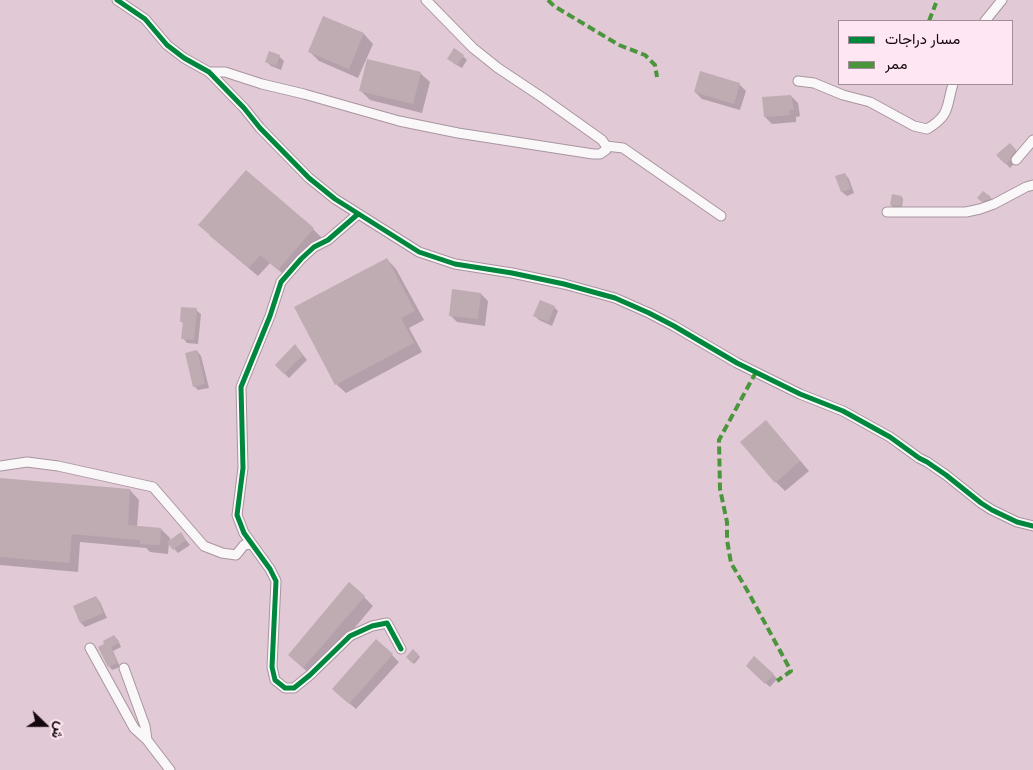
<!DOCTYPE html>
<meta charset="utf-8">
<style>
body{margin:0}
#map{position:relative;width:1033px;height:770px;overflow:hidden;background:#e1c9d5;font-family:"Playfair Display",Vazirmatn,serif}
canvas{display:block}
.legend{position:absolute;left:838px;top:20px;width:175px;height:65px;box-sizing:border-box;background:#fee7f2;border:1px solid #a18d97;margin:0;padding:6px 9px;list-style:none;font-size:15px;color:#15070e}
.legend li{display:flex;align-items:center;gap:10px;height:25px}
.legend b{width:25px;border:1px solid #a18d97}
.north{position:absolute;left:20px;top:700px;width:50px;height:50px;-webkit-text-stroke:4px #fee7f2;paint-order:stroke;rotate:112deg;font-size:14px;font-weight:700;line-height:20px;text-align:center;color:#15070e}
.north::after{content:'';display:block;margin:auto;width:18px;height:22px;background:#15070e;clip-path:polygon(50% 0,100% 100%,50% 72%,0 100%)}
</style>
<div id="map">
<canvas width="1033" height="770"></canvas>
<ul class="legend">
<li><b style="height:6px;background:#00873e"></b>مسار دراجات</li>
<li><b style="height:6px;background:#4b953c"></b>ممر</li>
</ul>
<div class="north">ش</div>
</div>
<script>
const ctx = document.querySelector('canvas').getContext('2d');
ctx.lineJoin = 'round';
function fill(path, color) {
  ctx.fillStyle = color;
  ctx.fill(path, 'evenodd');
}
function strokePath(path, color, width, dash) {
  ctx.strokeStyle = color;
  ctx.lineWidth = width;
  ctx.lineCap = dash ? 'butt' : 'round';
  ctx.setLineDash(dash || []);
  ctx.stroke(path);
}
fill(new Path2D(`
 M324,17L364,34L373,44L358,78L319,61L309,51Z
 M279,56L284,61L281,70L271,66L267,62Z
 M463,56L467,60L462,68L453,63Z
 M420,73L430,82L422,113L370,100L360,90Z
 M739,84L746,91L740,110L702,99L695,92Z
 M791,96L798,103L800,116L796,117V122L772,124L765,117Z
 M1010,144L1020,155L1015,160L1014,164L1010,168L998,155Z
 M845,174L849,179L854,193L847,196L842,192L837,177Z
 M983,193L991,198L992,200L985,203L981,200Z
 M902,197L903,199L902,207H893L891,205Z
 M313,229L322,238L288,278L270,263L258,276L209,235Z
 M387,259L396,269L424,320L409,328L422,352L346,393L336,384Z
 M481,294L488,301L485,326L457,322L450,315Z
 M554,307L558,311L552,326L539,320L535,316Z
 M196,310L201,314L198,344L187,343L183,338L184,324L181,321Z
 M299,350L307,360L289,378L284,373Z
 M197,351L201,356L209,388L198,390L194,386Z
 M775,431L809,471L785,491L776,482Z
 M0,479L130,490L139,500L137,527L161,529L170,538V542L181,534L190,545L178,553L169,543L168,554L150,552L146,548L80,542L78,572L0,565Z
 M96,597L100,602L107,618L85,627L81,623L74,607Z
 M364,597L373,606L313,677L289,655Z
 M114,636L118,640L121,647L113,651L120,667L112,670L109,666L100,648Z
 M413,651L420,657L414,664L407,657Z
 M392,655L399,662L356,709L340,695Z
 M752,671L773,674L777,679L770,687Z`), '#0003');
fill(new Path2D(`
 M323,16L364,33L349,69L308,52Z
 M454,48L464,55L457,65L447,59Z
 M269,51L280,55L276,66L265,62Z
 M367,59L421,72L413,104L359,91Z
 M700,71L740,83L734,104L694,92Z
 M791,95L794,110H789L790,115L764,117L762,97Z
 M1010,143L1016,150L1011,156L1010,160L1005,164L996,155Z
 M246,170L314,228L278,270L260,255L249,268L198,225Z
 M845,173L851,189L841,192L835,176Z
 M983,191L991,197L990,199L982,202L977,198Z
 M892,194L902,196L901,206L890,205Z
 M387,258L415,311L401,318L414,343L335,385L294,307Z
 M452,289L481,293L478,319L449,316Z
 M540,300L555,306L548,322L533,316Z
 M181,307L197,308L194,340L181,339L183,322H180Z
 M295,344L303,355L284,374L275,365Z
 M197,350L205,384L193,387L185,353Z
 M766,420L800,461L775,483L740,442Z
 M0,478L130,489L128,525L161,528L160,545L140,544V540L72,534L69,563L0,557Z
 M181,532L186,540L173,550L167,542Z
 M349,582L365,596L303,668L288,655Z
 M96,596L103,613L80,623L73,606Z
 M114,635L119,643L111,647L117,663L108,667L98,647L104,644L103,641Z
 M376,639L393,654L349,704L332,689Z
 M413,649L419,655L412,663L406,657Z
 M754,656L774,674L765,684L746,666Z`), '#bfabb2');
const street = new Path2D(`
 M117,0L145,19L167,45L184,58L209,72L244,108L260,128L309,178L335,199L419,252L455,264L512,273L564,284L615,298L649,313L674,326L737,363L800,394L843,411L890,437L919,458L927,462L946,475L981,503L992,510L1017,522L1033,526
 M985,21L1002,0
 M209,72H225L262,84L304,94L399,121L458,133L593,154H600L606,150V146L602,140L543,98L498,68L473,48L426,0
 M798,81L814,83L843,95L870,102L914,126L927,129C951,115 946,106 953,84
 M606,146L623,148L721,216
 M1016,160L1033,140
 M887,212H966L980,209L994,204L1026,187L1033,185
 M358,214L328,240L314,247L301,259L281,282L270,316L241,387L243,468L237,515L244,533L270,569L276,581L272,667L275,680L285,688H294L310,675L350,636L372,626L387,623L401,649
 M0,466L27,462L58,466L153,487L204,546L222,553L236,555L244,545L252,544
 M90,648L134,728L147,740L170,770
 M124,668L145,726L147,740`);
strokePath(street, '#a7959f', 11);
strokePath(street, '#faf7f9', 9);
strokePath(new Path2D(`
 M548,0L554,6L619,45L645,55L655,65L657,77
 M929,21L936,3
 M756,372L719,440L720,489L727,522V540L731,563L747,590L791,671L777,681`), '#4b953c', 4, [8, 4]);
strokePath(new Path2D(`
 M117,0L145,19L167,45L184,58L209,72L244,108L260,128L309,178L335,199L419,252L455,264L512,273L564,284L615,298L649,313L674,326L737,363L800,394L843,411L890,437L919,458L927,462L946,475L981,503L992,510L1017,522L1033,526
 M358,214L328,240L314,247L301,259L281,282L270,316L241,387L243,468L237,515L244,533L270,569L276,581L272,667L275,680L285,688H294L310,675L350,636L372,626L387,623L401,649`), '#00873e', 5);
</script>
